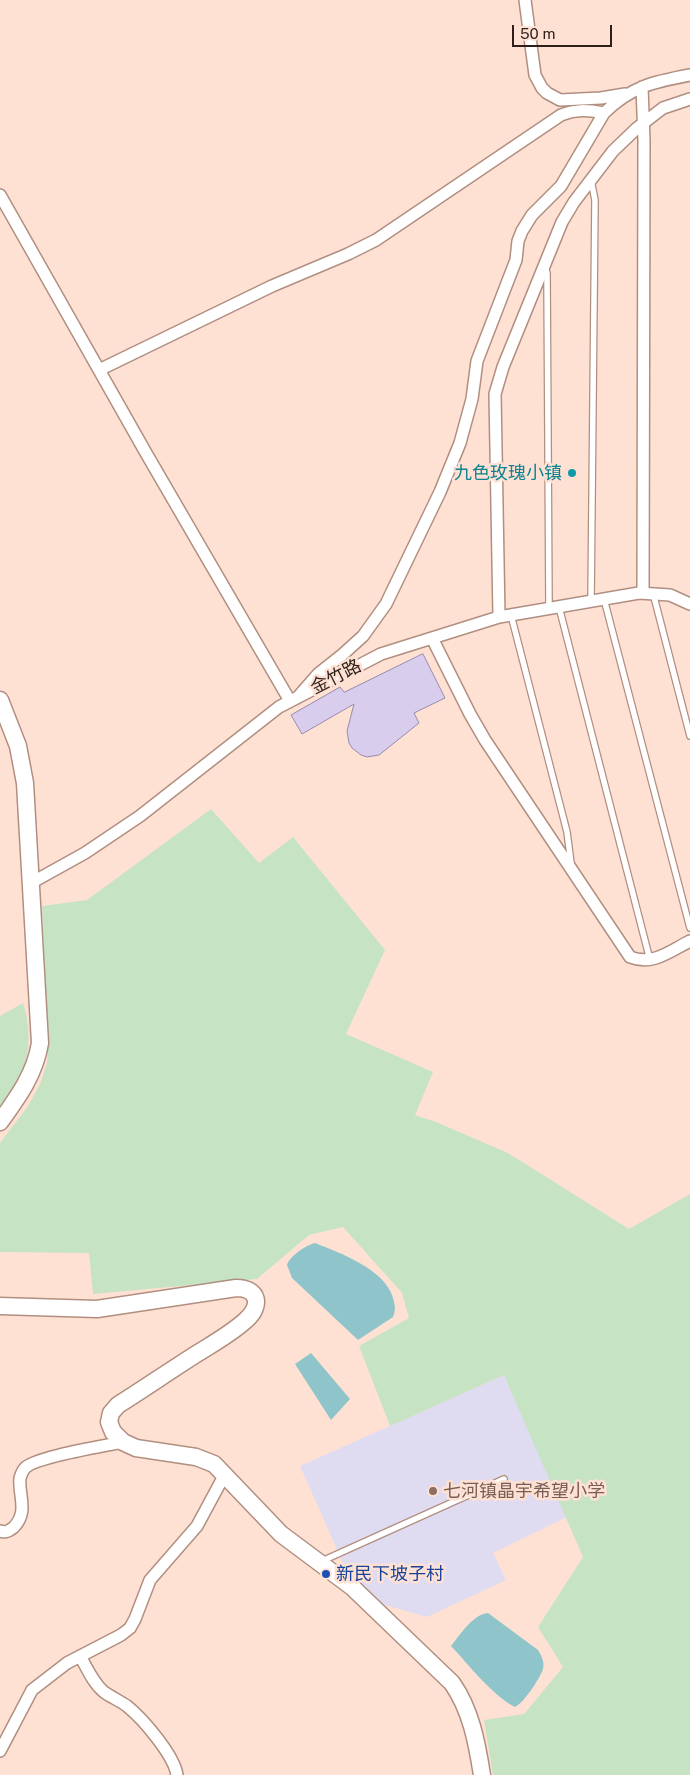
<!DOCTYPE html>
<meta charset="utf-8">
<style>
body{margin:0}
#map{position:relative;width:690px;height:1775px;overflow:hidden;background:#ffe1d4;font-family:"Public Sans",sans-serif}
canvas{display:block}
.scale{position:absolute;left:512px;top:25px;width:100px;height:22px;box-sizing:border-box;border:2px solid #2c1f19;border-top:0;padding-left:6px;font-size:15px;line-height:18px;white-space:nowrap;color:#2c1f19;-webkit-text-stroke:4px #ffe1d4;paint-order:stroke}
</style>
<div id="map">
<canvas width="690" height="1775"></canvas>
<div class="scale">50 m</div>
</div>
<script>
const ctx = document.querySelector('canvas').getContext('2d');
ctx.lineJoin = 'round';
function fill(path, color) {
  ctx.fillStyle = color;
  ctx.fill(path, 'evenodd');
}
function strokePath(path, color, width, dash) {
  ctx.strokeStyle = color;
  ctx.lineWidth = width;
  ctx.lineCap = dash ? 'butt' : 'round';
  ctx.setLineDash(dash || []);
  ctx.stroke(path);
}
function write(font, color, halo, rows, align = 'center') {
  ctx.font = font + ' "Public Sans","Noto Sans SC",sans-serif';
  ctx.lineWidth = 5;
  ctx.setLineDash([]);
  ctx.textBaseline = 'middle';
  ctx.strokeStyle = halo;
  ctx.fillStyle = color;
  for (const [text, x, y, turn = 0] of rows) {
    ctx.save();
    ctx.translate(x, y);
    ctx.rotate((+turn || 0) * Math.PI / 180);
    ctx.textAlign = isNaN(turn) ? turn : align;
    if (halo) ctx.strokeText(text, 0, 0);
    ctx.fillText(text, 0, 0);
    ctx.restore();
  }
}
fill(new Path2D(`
 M504,1375L567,1517L493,1553L506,1580L427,1617L378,1603L347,1572L300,1466Z`), '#dfdbf1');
fill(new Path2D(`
 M211,809L259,863L293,837L385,950L346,1034L433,1072L415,1115L436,1122L508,1153L629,1229L690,1194V1775H493L484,1720L524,1714L563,1667L538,1627L583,1557L504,1375L390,1426L359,1346L409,1318L402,1293L343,1227L309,1235L257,1279L93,1294L89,1253L0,1252V1143L28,1106L40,1084L47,1063L48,1051L42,906L87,900Z
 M23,1003C29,1021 31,1044 25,1062C21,1076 7,1096 0,1110V1016Z`), '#c6e3c4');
fill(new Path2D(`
 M315,1243C340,1253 385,1269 393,1298C395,1305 396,1310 393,1317L358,1340L292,1278L287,1265C290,1256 306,1245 315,1243Z
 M311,1353L350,1399L331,1420L295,1364Z
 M488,1613L538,1650C541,1655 545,1662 543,1669C540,1678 524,1703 515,1707C494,1697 467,1663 451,1646C460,1635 473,1614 488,1613Z`), '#8fc5ca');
const building = new Path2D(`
 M423,654L445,698L414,713L419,723L379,755L367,757L361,755L352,748L349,743L347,731L354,704L302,734L291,715L340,687L344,692Z`);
fill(building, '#d9cdee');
strokePath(building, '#968baa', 1);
const lane = new Path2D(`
 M545,268L547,273L549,608
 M653,593L690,736
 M604,599L690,928
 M591,601L595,200L591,180
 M559,607L650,960
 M511,615L567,832L571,863
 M322,1561L504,1479`);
const street = new Path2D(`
 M525,0L535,75L542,88L547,93L560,100L601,98L625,94
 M642,87L644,140L643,593
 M0,195L146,453L290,701
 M99,370L272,286L348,254L376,240L561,115C576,109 588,110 604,113
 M499,617L495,394L503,367L562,222L574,202L613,151L637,128L663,108L690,99
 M432,638L470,714L485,740L630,957C653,966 670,951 690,941
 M297,698L318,674L342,655L363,636L386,604L440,492L460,443L472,399L477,361L516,260L518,241L522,231L532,215L561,186L604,113C632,86 653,82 690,75
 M31,883L85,853L140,816L279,707L381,654L499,617L639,593L670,595L690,604
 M0,1531C6,1533 9,1531 14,1527C29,1511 18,1495 20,1478C21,1475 23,1470 25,1468C35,1457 105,1446 123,1442
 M80,1656C87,1668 93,1683 104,1692C111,1697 120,1701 127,1706C143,1719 174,1755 177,1775
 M0,1751L32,1690L67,1663L121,1635L130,1628L135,1619L150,1580L197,1526L225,1474`);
const secondary = new Path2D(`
 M0,700L18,746L25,783L40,1043C35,1074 18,1097 0,1122
 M0,1306L97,1309L236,1288C259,1288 262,1306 246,1320C232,1333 214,1343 198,1353C171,1370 145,1388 118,1405L111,1413L109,1422L113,1432L123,1442L136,1448L196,1457L214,1464L281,1534L352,1587L452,1683C471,1710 477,1743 482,1775`);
strokePath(lane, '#b18f80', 8);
strokePath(street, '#b18f80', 14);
strokePath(secondary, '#b18f80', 19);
strokePath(lane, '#fff', 5.5);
strokePath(street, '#fff', 11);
strokePath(secondary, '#fff', 16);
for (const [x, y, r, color] of [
 [572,473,5,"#0f9aa8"],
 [433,1491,5,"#8d6e63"],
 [326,1574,5,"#1a4fb4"]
]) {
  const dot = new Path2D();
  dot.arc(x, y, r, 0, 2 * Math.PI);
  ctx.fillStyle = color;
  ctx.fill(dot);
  strokePath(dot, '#ffe1d4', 2);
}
write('18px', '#0d838f', '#ffe1d4', [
 ["九色玫瑰小镇",562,473]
], 'right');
write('18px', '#2c1f19', '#ffe1d4', [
 ["金竹路",336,677,-27]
]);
write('18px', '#785e54', '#ffe1d4', [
 ["七河镇晶宇希望小学",443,1491]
], 'left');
write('18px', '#164399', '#ffe1d4', [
 ["新民下坡子村",336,1574]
], 'left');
</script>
